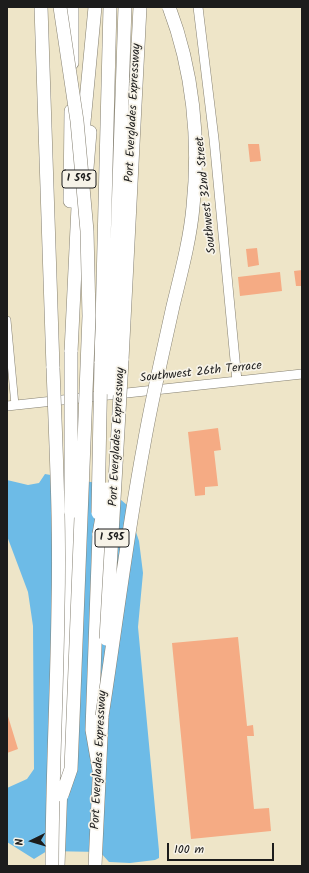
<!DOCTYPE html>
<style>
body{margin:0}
#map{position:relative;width:309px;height:873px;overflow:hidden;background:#eee5c8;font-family:Kalam,sans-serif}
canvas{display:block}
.frame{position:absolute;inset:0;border:8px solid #1c1c1c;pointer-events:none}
.north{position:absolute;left:12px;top:821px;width:40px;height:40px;-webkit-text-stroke:3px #f7f3e8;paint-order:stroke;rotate:265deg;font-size:11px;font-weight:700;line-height:16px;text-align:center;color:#1c1c1c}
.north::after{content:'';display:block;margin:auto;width:14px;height:18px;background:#1c1c1c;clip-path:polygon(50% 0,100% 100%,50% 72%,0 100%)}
.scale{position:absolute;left:167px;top:843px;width:107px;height:18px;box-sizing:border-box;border:2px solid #1c1c1c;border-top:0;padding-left:5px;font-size:12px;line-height:14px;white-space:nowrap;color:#1c1c1c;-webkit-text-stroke:3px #f7f3e8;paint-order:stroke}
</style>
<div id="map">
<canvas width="309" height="873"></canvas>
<div class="frame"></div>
<div class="north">N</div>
<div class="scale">100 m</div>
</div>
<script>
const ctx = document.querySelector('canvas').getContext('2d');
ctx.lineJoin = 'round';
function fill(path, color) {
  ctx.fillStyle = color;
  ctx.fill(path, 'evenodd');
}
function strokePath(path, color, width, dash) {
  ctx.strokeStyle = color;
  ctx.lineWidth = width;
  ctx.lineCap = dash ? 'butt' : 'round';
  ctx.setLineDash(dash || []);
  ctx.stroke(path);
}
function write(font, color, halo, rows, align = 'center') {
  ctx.font = font + ' Kalam,sans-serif';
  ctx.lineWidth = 3.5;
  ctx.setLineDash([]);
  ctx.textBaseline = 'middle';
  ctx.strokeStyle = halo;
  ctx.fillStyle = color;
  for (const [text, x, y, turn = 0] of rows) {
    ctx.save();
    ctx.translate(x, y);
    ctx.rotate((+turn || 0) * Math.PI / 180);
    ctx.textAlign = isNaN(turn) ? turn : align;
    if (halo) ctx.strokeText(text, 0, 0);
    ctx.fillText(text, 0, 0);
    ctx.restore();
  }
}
fill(new Path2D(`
 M45,474L102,484L127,505L139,541L143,573L138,627L159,851V858L155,860L130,863L109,862L100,852L47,851L34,859L7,842V788L27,779L34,769L33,626L28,592L7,536V480L28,485L39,483Z`), '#6dbbe7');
fill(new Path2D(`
 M248,144H259L261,161L250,162Z
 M257,248L259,265L248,267L246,249Z
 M302,270V286H296L294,271Z
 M280,272L282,291L240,296L238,277Z
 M218,428L221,450L214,451L218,486L205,487V495L195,496L188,432Z
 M238,637L247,726L253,725L254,736H247L254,809L269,808L271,831L191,839L172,643Z
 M7,713L18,749L7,753Z`), '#f5ab84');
const minor = new Path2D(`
 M7,320L15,405`);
const tertiary = new Path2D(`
 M198,7L214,139L237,381
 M7,406L302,374`);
const motorway = new Path2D(`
 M41,7L53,368
 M72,63V7
 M82,143L95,7
 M86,180L90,132
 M70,201L71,111
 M71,352L79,186
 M122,360L140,7
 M113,362L125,7
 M101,363L110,7
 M99,534L92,730L99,770
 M58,866L71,512
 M95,866L102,716`);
strokePath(minor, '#858072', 8);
strokePath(tertiary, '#858072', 10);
strokePath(motorway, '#858072', 14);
strokePath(minor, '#fff', 7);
strokePath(tertiary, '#fff', 9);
strokePath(motorway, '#fff', 13);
const motorwayBridge = new Path2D(`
 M60,7L77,121L87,231L89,316L71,769L62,795
 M111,389L113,362
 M71,512V352
 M98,513L101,363
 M99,534L107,489
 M106,639L122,360
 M102,716C116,626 127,534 144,444C152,398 163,352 173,306C181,273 190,240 193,207C200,140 193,70 169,7
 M52,866C52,779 57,693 58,606C60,527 56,447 53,368`);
strokePath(motorwayBridge, '#858072', 14, []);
strokePath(motorwayBridge, '#fff', 13);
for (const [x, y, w] of [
 [79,179,34],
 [112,538,34]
]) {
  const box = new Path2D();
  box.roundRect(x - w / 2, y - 9, w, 18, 3);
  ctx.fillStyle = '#f7f3e8';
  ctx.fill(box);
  strokePath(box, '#1c1c1c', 1);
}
write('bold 11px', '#1c1c1c', null, [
 ["I 595",79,179],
 ["I 595",112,538]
]);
write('12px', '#1c1c1c', '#f7f3e8', [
 ["Port Everglades Expressway",134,113,-87],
 ["Southwest 32nd Street",207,195,-96],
 ["Southwest 26th Terrace",201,373,-6],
 ["Port Everglades Expressway",118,437,-87],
 ["Port Everglades Expressway",100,760,-87]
]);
</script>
